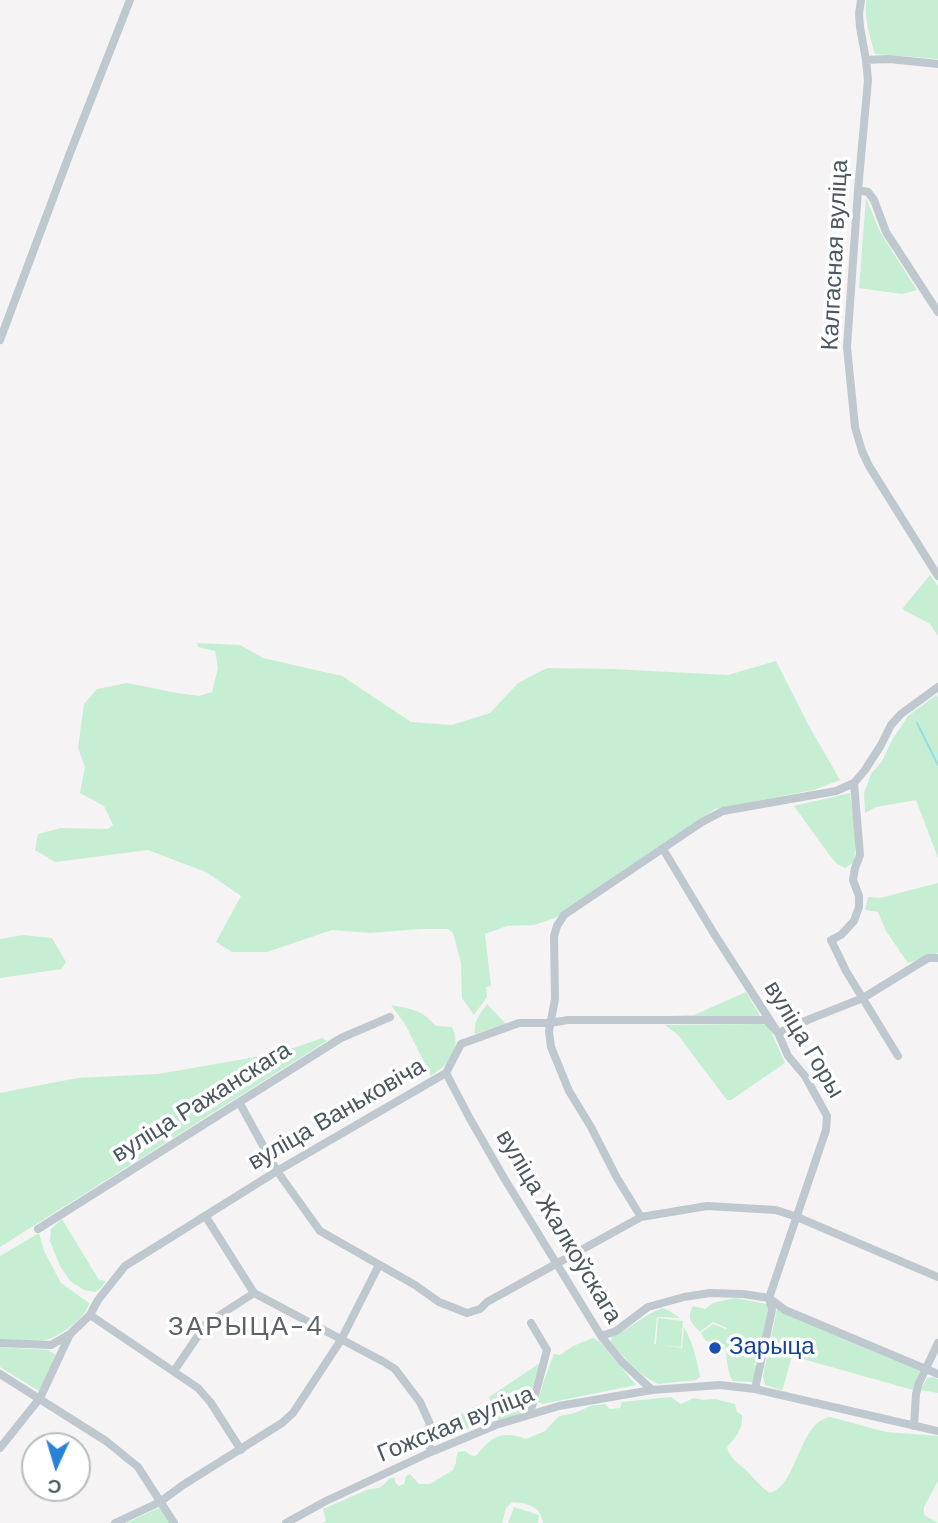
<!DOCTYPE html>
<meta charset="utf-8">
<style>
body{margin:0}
#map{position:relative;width:938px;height:1523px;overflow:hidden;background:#f5f3f3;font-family:"DM Sans",sans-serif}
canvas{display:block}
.north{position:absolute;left:21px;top:1432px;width:70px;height:70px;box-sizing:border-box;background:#fff;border:2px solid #b7bcbf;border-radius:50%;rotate:184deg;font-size:19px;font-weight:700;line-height:28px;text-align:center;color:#4b575f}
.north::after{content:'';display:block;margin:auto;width:24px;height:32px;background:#2882da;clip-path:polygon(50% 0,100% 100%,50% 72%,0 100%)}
</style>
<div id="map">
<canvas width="938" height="1523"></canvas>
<div class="north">С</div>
</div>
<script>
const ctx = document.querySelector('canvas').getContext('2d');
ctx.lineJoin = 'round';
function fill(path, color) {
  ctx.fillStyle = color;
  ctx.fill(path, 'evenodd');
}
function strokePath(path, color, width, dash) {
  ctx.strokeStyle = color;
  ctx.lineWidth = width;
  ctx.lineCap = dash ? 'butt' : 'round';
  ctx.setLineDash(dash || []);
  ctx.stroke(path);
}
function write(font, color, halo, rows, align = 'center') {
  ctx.font = font + ' "DM Sans",sans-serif';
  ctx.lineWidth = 7;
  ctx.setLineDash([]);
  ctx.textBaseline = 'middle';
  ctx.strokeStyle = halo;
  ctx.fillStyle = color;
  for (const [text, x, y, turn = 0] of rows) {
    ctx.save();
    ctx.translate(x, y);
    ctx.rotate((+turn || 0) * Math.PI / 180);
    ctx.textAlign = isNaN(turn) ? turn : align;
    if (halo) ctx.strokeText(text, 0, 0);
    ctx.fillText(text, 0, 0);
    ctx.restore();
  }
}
fill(new Path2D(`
 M866,0H938V59L875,54C870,36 864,19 866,0Z
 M866,198L880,232L917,290L902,294L859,288Z
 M930,575L938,586V636L930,624L902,609Z
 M197,643L240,645L263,658L342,676L411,722L452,725L490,713L518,683L547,668L612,669L728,675L776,661L809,726L840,780L814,790L715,809L555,918L534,925L507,926L485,934L491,986L486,987L487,997L474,1015L462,998L461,963L453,933L448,929H420L370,933L332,930L267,952H232L216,942L241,896L206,872L148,850L55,862L35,850L38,834L61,828L108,829L113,825L104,806L80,793L85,767L78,748L84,704L97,689L127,683L177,693L199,696L212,692L218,668L215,651L198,647Z
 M936,695L938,697V858L916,800L876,807L865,813L864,793L871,774L882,761L892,740L908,716Z
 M850,793L856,837L854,862L845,868L837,864L831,857L794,806Z
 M938,883V953L908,963L886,931L878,912L865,910L868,897L880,898Z
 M22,935L52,938L66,962L61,969L0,978V939Z
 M746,992L760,1015L759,1017L671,1018L669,1016L694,1015Z
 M487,1004L506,1024L475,1034C473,1021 480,1014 487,1004Z
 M391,1005C412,1009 422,1010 436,1026L452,1027C462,1049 449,1064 431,1076L405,1024Z
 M759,1024L768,1025L785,1063L731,1100H727L678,1035L665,1025Z
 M322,1038L327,1041L0,1247V1093L77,1078L158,1074L279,1053Z
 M62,1219L99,1280L106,1281L101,1288L95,1292L84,1290L70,1281L60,1266L50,1241L51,1229Z
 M39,1233L44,1251L61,1283L89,1303C87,1317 59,1338 44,1340C31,1343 14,1341 0,1340V1256Z
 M735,1298L767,1304L768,1317L757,1362L753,1365H756L753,1382L733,1381C727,1373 727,1356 725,1345L719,1342L706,1341L701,1333L713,1324L726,1329L727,1328L713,1322L700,1332C691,1322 686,1318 693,1306L705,1309L713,1303Z
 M662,1308L670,1311L680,1318L657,1317L654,1344H656L658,1318L683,1321L681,1347L661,1345L682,1348L684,1327C693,1343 697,1360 700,1377L696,1380L658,1384C638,1375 625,1358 611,1342L612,1336C630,1329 644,1315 662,1308Z
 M777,1309L920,1370L913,1390L792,1356L783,1388L781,1390L765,1385L763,1376Z
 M593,1338L600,1342L636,1385L543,1404L538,1402L543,1383L554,1354L560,1355L573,1346Z
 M0,1347L48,1350L56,1355L39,1391L0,1367Z
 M540,1363L525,1412L499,1421L489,1397Z
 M932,1377L938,1379V1393L921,1390L927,1378Z
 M671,1397L681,1404L694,1398L703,1400L715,1399L735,1404L737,1412L742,1415C743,1429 736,1437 727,1447C730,1460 740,1464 749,1473C756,1481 761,1487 770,1493C798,1485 798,1423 830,1417L886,1432L938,1436V1481L924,1507V1515L938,1523H543C541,1506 527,1503 512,1502L506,1508L502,1523H323L326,1521L323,1509L369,1489C380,1489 383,1486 390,1478H395V1482L399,1486L404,1484L406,1476L410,1474L419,1484H430L453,1470L456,1463V1458L458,1452L465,1451L470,1455L476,1456C491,1436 503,1430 526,1439L545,1431L559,1416L575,1413L590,1406L605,1404L610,1409L620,1408L622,1402Z
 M479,1404L487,1416L485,1422L434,1443L433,1437L437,1428Z
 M161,1507L171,1523H126Z
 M514,1507L539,1515L538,1523H508Z`), '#c6eed3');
strokePath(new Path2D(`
 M917,723L938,765`), '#96dce7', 2);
strokePath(new Path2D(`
 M861,0L859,14L860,27L866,60L868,80L858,190L847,347L855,427L862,451L869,466L938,576
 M866,60L889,59L938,64
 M858,190L868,192L874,200L886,232L938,312
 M0,340L70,153L130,0
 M854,783L860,855L855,868L853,880L859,896V907L854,921L841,935L831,940L846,971L898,1056
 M663,849L713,932L778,1033L788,1056L805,1076L827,1116L826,1130L769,1298L772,1310L755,1389
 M446,1073L469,1117L504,1178L601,1336L622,1362L652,1390
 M239,1102L277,1171L320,1231L415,1285L439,1302L467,1313L480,1309L487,1302L641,1217L707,1206L776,1210L797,1217L938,1277
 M206,1217L254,1293L384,1362L395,1369L420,1402L430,1424L427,1438L431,1452
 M641,1217L617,1178L591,1127L569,1091L551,1047L549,1031L555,999L554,936L557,926L564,915L702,822L723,811L836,791L854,783L865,770L881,745L891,725L901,714L938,687
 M38,1229L341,1038L390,1017
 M90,1315L198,1388L211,1403L241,1450
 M601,1336L616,1331L648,1307L684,1297L710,1293L743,1294L769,1298L785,1310L938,1374
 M0,1343L51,1345L70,1334
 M174,1371L206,1324L254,1293
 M0,1374L106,1441L138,1467L174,1523
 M530,1414L547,1350L531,1323
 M914,1426L916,1394L919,1383L938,1343
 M0,1448L40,1398L70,1334L90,1315L98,1300L125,1266L277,1171L446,1073L461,1044L519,1023H550L568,1020H766L778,1033L810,1019L863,998L928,958H938
 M115,1523L160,1502L183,1485L282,1423L293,1413L341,1340L379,1265
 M286,1523L326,1501L431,1452L496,1425L559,1406L652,1390L720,1385L755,1389L938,1431`), '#bfc8ce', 8);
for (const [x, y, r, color] of [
 [715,1348,7,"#1a4fb4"]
]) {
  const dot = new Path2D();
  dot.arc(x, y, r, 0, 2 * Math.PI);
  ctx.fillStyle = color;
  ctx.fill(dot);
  strokePath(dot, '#fff', 2.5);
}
write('24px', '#4b575f', '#fff', [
 ["Калгасная вуліца",836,255,-87],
 ["вуліца Горы",803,1040,59],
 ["вуліца Ражанскага",202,1103,-32],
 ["вуліца Ваньковіча",337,1115,-30],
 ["вуліца Жалкоўскага",558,1227,59],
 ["Гожская вуліца",456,1425,-22]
]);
write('24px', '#164399', '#fff', [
 ["Зарыца",729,1348]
], 'left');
ctx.letterSpacing = '2px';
write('26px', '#5f6367', '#fff', [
 ["ЗАРЫЦА-4",246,1328]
]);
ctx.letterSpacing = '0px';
</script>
